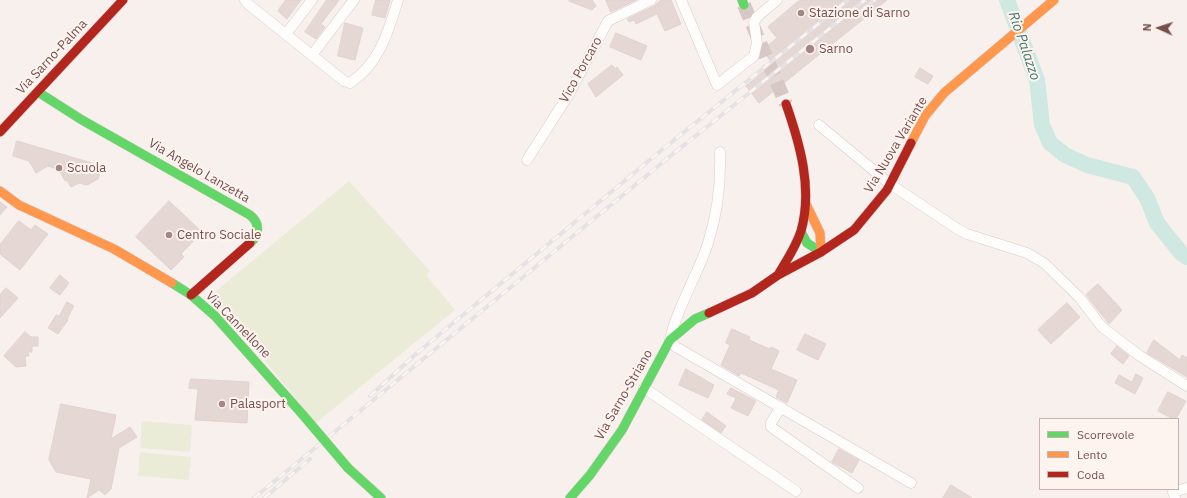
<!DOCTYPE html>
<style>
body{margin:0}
#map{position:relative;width:1187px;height:498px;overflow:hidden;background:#f8f0ed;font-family:"IBM Plex Sans",sans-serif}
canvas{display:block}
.legend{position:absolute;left:1039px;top:418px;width:140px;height:72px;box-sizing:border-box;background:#fef4ef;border:1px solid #c8b2ae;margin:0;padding:5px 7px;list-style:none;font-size:12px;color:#764f4d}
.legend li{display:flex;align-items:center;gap:8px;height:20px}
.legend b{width:20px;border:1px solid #c8b2ae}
.north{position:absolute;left:1139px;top:8px;width:40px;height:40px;-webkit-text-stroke:3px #fef4ef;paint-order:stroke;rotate:273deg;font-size:11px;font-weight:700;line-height:16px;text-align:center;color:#764f4d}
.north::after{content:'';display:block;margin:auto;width:14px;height:18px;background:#764f4d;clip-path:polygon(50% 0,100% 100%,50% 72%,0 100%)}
</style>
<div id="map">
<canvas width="1187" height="498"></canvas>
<ul class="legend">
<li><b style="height:5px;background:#63d668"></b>Scorrevole</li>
<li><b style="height:5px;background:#ff974d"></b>Lento</li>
<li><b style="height:5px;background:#b3261e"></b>Coda</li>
</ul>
<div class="north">N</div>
</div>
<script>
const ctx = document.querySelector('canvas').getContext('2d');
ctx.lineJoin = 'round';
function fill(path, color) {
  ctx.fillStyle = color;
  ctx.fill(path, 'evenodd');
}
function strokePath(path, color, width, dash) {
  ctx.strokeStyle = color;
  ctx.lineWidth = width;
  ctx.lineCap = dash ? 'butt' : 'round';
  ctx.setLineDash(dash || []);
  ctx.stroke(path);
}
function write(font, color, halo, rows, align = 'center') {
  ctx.font = font + ' "IBM Plex Sans",sans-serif';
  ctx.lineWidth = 4;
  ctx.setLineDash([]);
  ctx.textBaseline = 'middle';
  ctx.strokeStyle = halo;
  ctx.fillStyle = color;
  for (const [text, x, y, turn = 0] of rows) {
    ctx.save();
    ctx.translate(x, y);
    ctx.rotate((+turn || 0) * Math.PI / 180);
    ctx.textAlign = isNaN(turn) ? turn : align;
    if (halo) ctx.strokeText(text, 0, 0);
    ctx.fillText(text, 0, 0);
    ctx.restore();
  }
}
fill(new Path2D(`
 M349,181L430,271L426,275L455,310L316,423L211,295Z
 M142,421L192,425L190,452L140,448Z
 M140,452L191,457L189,480L138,476Z`), '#ebecd8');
strokePath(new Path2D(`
 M1007,0L1037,80L1042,125L1050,143L1065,155L1087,165L1133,177L1147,198L1157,223L1181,253L1187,257`), '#cfe8e2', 16);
const building = new Path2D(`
 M286,0H301L287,19L278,11Z
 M327,0H339L321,24L325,27L316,39L305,32Z
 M376,0H390L385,18L372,15Z
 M592,0L596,6L592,10L569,1Z
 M606,0H636L611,12Z
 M661,0H671L681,24L665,31L657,14L636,24L634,20L629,22L627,19L654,6Z
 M800,0H887L759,103L746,86L773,64L762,50L777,38L768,27Z
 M345,23L363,28L355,60L338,56Z
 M616,33L647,46L641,60L610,47Z
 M612,65L616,69L617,67L623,75L596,97L588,84Z
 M920,68L933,76L928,84L915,77Z
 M17,141L102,166L98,179L87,185L79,183L71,187L67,180L65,181L59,170L48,166L36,173L29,161L13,156Z
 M169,201L202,232L181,254L184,257L171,270L136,237Z
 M0,202L7,207L0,215Z
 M19,221L31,230L35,225L48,234L20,270L0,254V245Z
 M60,275L69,283L60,295L50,288Z
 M1098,284L1122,310L1109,324L1086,295Z
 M6,288L18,298L0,318V295Z
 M67,302L74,306L67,319L68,320L58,334L48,328L56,315L59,316Z
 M1067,303L1080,317L1051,344L1038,330Z
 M732,329L750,337L749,340L770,349L771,347L779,351L771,369L797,380L787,403L776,397L779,390L741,373L739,376L721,365L730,345L726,343Z
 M25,332L31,337H38V346H32V352H28L29,356H25L26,366L16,367L4,356Z
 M805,334L826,344L818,360L797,350Z
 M1154,340L1180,360L1182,355L1187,358V377L1147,353Z
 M1117,346L1129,356L1123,364L1111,354Z
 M686,369L714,385L708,398L679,385Z
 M1136,374L1143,378L1135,394L1115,383L1119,375L1132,382Z
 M191,379L249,382L247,423L195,420L198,389L189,388Z
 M731,388L756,401L748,416L731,408L736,398L727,394Z
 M1168,392L1186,401L1176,419H1173L1158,411Z
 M61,404L116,415L111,439L130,427L137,437L119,448L111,489L105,495L99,490L87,498L91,479L56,472L49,460Z
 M707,412L726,426L721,433L702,420Z
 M839,449L859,460L852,473L832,462Z
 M951,485L972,498H943Z`);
fill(building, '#e4d7d4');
strokePath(building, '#e0d2cf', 1);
strokePath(new Path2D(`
 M744,5L786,104`), '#d8c8c5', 14, [14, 7]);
const street = new Path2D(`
 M245,0L248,4L344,81L350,83C380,63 388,32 398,0
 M681,0L717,85L754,56L757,43L754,22L757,17L777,0
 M286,34L312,0
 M312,55L354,0
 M819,125L890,184L956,228L967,234L1027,253L1044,263L1079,297L1102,327L1140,356L1187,386
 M720,152C721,181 717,215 708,243C698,275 677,307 670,340L676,347L911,483
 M527,160L569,94L608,21L651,0
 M644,388L796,491
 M781,407L771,423V427L858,488
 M1175,498L1173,492L1187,488`);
const fast = new Path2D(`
 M742,0L744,5
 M38,92L82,120L250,215C260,223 260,235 250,243
 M801,232L807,243L821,252
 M172,283L191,295L215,316L303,415
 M348,468L381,498
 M570,498L590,475L622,430L670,340L695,319L709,313`);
const slow = new Path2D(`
 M911,143L925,116L944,93L1054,0
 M0,191L19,205L114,249L172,283
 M806,204L820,233L821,252`);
const jam = new Path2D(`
 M0,132L123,0
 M778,275C786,261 796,247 801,231C813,189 800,144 786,104
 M191,295L250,243
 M709,313L752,293L778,275L821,252L854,230L887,190L911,143`);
strokePath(street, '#d6ccca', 11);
strokePath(fast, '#d8cccb', 10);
strokePath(slow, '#d8cccb', 10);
strokePath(jam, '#d8cccb', 10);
strokePath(street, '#fefdfc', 10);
strokePath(fast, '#63d668', 9);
strokePath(slow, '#ff974d', 9);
strokePath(jam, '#b3261e', 9);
const rail = new Path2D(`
 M861,11L875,0
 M370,396L417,353L663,149L848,0
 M254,498L668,158L865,0
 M264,498L310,459`);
strokePath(rail, '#e4e2e5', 4);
strokePath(rail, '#fef4ef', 2.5, [8]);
const fastBridge = new Path2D(`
 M303,415L348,468`);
strokePath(fastBridge, '#d8cccb', 10, []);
strokePath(fastBridge, '#63d668', 9);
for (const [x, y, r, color] of [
 [801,13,4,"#a48785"],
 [810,49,5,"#a48785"],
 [59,168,4,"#a48785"],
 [169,235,4,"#a48785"],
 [222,404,4,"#a48785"]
]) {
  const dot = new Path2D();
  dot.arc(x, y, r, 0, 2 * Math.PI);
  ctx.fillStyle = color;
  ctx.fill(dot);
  strokePath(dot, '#fef4ef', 1.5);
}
write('13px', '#764f4d', '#fef4ef', [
 ["Stazione di Sarno",809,13],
 ["Sarno",819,49],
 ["Scuola",67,168],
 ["Centro Sociale",177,235],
 ["Palasport",230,404]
], 'left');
write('13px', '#764f4d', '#fef4ef', [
 ["Via Sarno-Palma",52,57,-47],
 ["Vico Porcaro",581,70,-61],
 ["Via Nuova Variante",896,145,-59],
 ["Via Angelo Lanzetta",199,171,30],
 ["Via Cannellone",238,325,46],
 ["Via Sarno-Striano",624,395,-60]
]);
write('italic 14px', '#417a72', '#fef4ef', [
 ["Rio Palazzo",1024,46,71]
]);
</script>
